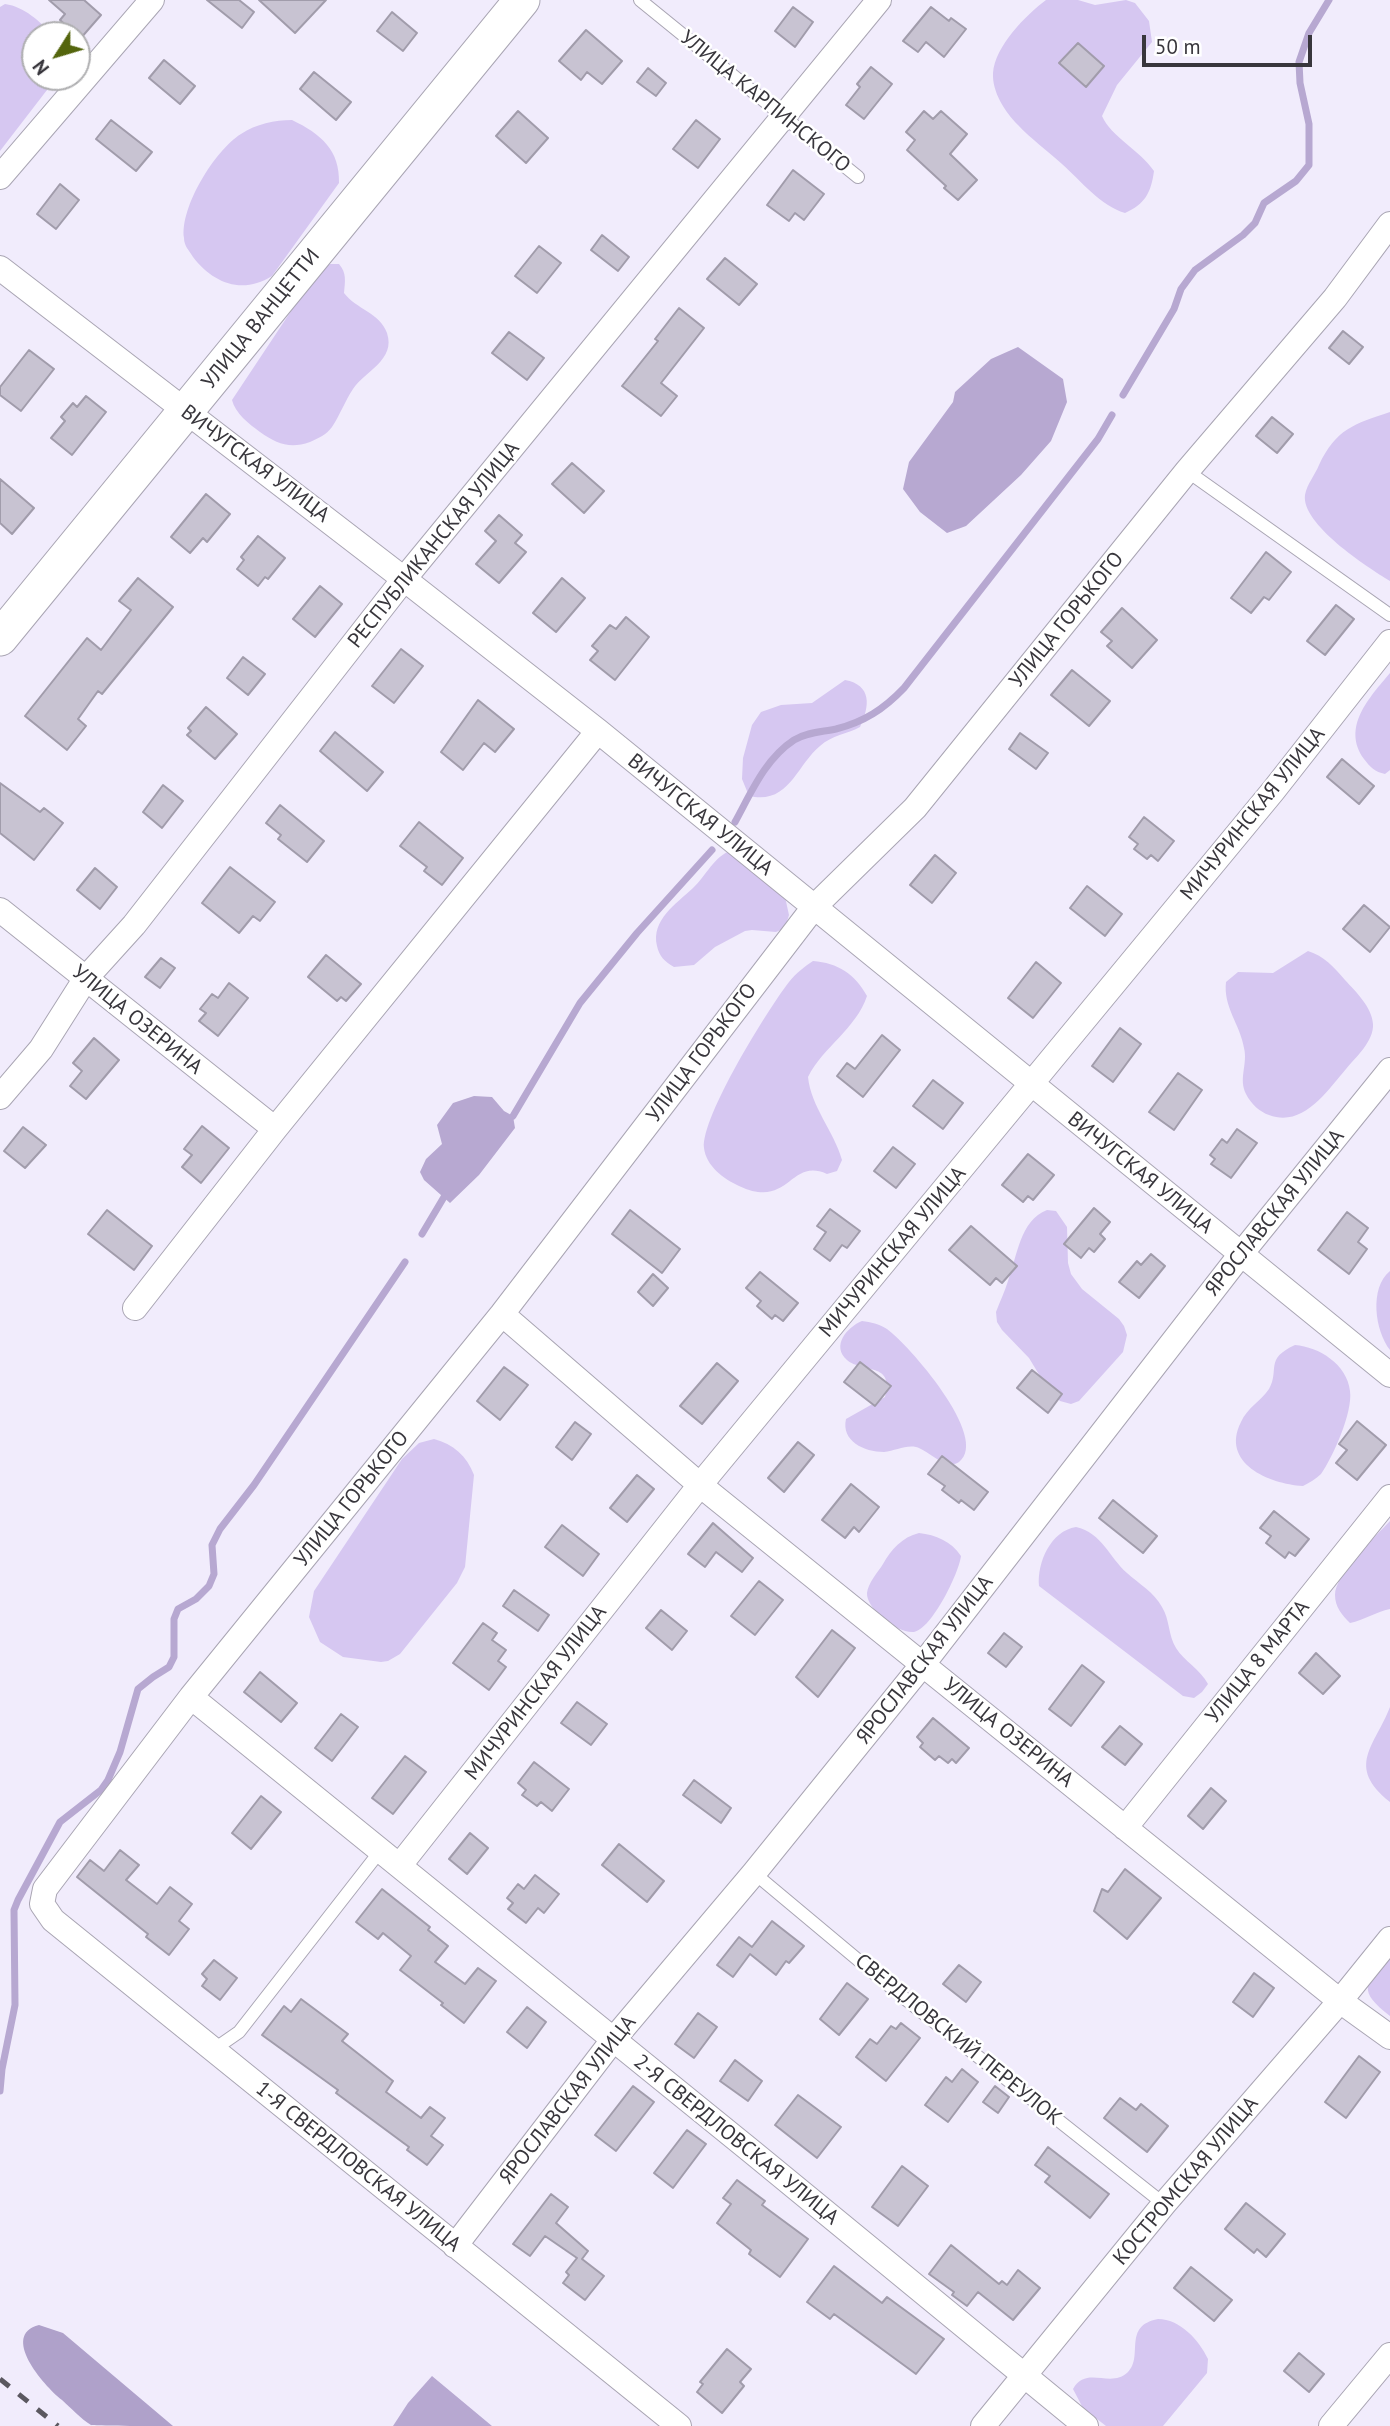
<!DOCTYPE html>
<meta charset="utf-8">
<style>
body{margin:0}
#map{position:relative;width:1390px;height:2426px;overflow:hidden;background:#f1ecfc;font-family:"PT Sans",sans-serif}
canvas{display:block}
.north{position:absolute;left:21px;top:21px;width:70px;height:70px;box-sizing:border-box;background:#fff;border:2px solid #afafb1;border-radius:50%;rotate:233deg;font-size:19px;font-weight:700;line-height:28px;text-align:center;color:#38363c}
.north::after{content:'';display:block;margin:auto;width:24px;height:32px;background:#54650d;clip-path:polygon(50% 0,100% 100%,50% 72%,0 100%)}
.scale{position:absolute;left:1142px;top:35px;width:170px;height:32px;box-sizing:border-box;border:4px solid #38363c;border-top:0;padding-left:9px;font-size:21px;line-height:24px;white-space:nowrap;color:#38363c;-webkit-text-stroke:5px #fff;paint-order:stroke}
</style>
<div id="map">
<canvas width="1390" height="2426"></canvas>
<div class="north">N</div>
<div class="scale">50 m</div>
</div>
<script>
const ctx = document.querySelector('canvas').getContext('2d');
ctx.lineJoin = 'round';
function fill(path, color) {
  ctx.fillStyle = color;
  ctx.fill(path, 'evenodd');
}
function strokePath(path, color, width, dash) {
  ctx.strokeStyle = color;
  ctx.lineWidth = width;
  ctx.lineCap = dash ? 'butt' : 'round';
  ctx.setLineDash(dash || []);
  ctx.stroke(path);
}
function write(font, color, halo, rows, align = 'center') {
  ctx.font = font + ' "PT Sans",sans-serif';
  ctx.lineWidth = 5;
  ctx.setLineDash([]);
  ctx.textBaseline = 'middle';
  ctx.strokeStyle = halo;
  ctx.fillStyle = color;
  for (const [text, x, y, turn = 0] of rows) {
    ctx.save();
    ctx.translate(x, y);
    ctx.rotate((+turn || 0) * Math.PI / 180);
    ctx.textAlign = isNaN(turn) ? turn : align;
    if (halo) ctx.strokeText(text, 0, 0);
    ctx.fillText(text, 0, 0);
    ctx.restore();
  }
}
fill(new Path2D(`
 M1046,0H1078L1095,5L1126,0L1135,3L1149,21L1152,42L1117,85L1102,116C1111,137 1140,150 1154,171C1151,193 1145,204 1125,213C1101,206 1081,181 1062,164C1048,151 1031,139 1018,125C1005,112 992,92 993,73C995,46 1026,15 1046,0Z
 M5,4C25,7 39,21 53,35H35V77H57L0,151V7Z
 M292,120C321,134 340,150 339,183L272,276C242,295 213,283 193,257C189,250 184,246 184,238C180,207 215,150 241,134C256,124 275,120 292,120Z
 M330,264H339C347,273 345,282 344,293C356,309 380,313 387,333C396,360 365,371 353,389C345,401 340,415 332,427C326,435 319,438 310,442C290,449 277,444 260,432C249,424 235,413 232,400L309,284L323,268Z
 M1390,412V581C1367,567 1301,524 1305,495C1307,484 1315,475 1319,465C1336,429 1354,424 1390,412Z
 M1390,673V770L1385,774C1375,772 1370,767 1364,759C1341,727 1370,697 1390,673Z
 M845,680C872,685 870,706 860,727C847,734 832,735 820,746C796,766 789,805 749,796L742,779L743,758L752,725L761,712L781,705L812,703Z
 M732,850L785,897L789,915L785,928L776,932L752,930L745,931L715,947L694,965L674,967C665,962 659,956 657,946C651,920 676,904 693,888C707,875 713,857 732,850Z
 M1308,951C1324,956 1334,967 1345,980C1356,992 1372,1007 1373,1024C1374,1041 1356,1057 1346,1069C1327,1091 1303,1128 1269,1115C1260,1112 1251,1104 1246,1094C1238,1079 1248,1064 1244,1048C1240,1024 1223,1007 1226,982L1238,972L1273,973Z
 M813,961C838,963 855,974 867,996C856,1029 823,1047 808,1077C811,1107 834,1131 842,1160L837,1171L827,1174C789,1157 790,1210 739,1186C724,1179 706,1166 704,1148C701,1117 768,1009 789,982C796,973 804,967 813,961Z
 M1047,1210L1056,1211L1067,1227L1068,1263L1071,1274L1082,1289L1119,1319L1124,1326L1127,1335L1123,1352L1079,1401L1071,1404L1060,1401L1046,1386L1029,1358L1002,1330L997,1322L996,1312C1000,1301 1005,1291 1008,1281C1017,1257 1020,1220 1047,1210Z
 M1390,1271V1350C1375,1331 1369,1288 1390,1271Z
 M862,1321C871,1322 879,1324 887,1329C908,1344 991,1438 959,1462C946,1471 928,1450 916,1447C905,1445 895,1451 884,1452C864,1452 841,1441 846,1419L885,1397C895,1362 862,1373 847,1360C831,1346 847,1327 862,1321Z
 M1295,1345C1319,1347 1347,1364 1350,1391C1353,1412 1333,1457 1321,1474C1316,1479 1309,1483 1303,1486C1269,1484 1220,1463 1241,1422C1247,1408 1261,1401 1269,1389C1280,1370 1264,1359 1295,1345Z
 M434,1439C453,1444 467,1456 474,1475L465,1567L457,1583L400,1654L388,1661L381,1662L343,1657L320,1642L309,1617L314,1591L402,1459L419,1443Z
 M1390,1521V1609C1376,1612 1364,1620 1350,1623C1342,1615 1335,1607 1335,1595C1335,1574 1376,1536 1390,1521Z
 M1076,1527C1102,1533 1109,1557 1127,1573C1139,1584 1154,1592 1162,1607C1170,1620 1168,1635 1176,1648C1184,1661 1200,1669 1208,1684L1202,1692L1194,1698L1183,1696L1039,1586C1037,1562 1051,1531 1076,1527Z
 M919,1533C936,1535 951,1541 961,1556C959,1573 932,1629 914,1632C898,1634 866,1609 867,1593C868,1583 878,1572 883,1564C891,1550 902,1537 919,1533Z
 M1390,1707V1802C1345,1766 1375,1746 1390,1707Z
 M1390,1957V2016C1358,1991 1363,1984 1390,1957Z
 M1158,2319C1180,2319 1199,2340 1208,2359L1207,2373L1163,2426H1106L1083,2408L1073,2389C1086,2365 1111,2389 1128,2372C1144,2356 1122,2326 1158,2319Z`), '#d6c7f1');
fill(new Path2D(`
 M39,2325L63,2333L173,2426C158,2426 101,2426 91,2425C81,2419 71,2408 62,2400C43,2385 0,2335 39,2325Z`), '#afa1ca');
fill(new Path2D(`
 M1018,347L1063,379L1067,402L1051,441L1021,475L966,526L947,533L920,512L903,489L909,462L953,402L955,392L991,359Z
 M474,1096L492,1097L504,1111L513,1116L515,1128L479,1175L450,1203L424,1180L420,1172L426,1159L442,1144L437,1125L453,1103Z
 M432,2376L492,2426H393L408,2403Z`), '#b7a8d1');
strokePath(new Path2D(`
 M1123,395L1174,309L1181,289L1195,270L1243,235L1255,223L1264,203L1296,181L1309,165V124L1300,83L1299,62L1309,33L1329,0
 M735,822C751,793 765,759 794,740C807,732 822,732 836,729C864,722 884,709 904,688L1098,439L1112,415
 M513,1116L580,1003L637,933L712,850
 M422,1234L444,1197
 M0,2091L2,2069L15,2005L14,1910L18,1900L60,1822L101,1790L108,1780L120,1752L138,1689L153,1677L169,1667L174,1657V1619L178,1609L196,1599L209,1586L214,1574L212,1545L220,1529L254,1485L405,1262`), '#b7a8d1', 7);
const building = new Path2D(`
 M49,0H84L101,15L80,39L60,20L65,14Z
 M207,0H239L254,12L242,28Z
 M259,0H326L295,33Z
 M793,7L813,22L795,47L775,31Z
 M931,7L949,21L951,18L966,29L944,57L926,42L918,52L903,41Z
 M392,12L417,33L403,51L377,31Z
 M586,30L622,61L602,84L587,72L581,80L559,61Z
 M1078,43L1104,66L1086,87L1059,63Z
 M164,60L195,86L180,104L149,78Z
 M871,67L892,84L864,119L846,105L860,87L857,84Z
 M648,68L666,83L656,96L637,82Z
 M314,72L351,102L336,120L300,89Z
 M518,111L548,138L526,163L496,136Z
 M924,111L933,119L941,111L967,134L950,154L977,180L958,200L944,188L946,186L907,150L915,140L906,132Z
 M111,120L152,152L136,171L96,139Z
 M696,120L720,139L698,168L673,149Z
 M793,170L824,194L804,220L795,213L789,221L767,205Z
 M60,184L79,200L56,229L37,214Z
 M602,235L629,257L618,271L591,250Z
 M539,246L561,263L537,293L515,276Z
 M725,258L757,284L739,305L707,279Z
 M679,308L704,328L661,383L677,396L661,416L622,386L658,341L655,339Z
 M1343,331L1363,347L1349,364L1329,348Z
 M509,332L544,358L527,380L492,353Z
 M29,350L54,369L21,411L0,395V387Z
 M86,396L106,412L72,455L51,438L65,421L61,417L73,403L77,407Z
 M1272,417L1293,434L1277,453L1256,436Z
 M572,463L604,491L584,513L552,484Z
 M0,479L34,508L12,534L0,523Z
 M206,494L230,514L207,542L203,538L190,553L171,537Z
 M499,515L522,535L515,543L526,552L499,583L476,564L496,541L485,531Z
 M258,536L285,558L268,579L265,577L258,586L237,569L244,560L241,557Z
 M1266,552L1291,572L1269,600L1264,597L1251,613L1231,598Z
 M138,578L173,607L102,694L98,691L78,719L86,726L67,750L25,716L87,638L101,650L131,610L119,601Z
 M562,578L585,598L556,632L533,613Z
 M320,586L342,604L315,637L293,619Z
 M1336,605L1354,619L1325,655L1307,641Z
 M1122,608L1157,640L1132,668L1107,646L1112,641L1101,632Z
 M626,617L649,637L615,680L590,660L598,651L592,646L610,625L616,629Z
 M401,649L423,666L394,703L372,686Z
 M243,657L265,674L248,695L227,678Z
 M1072,670L1110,701L1089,726L1051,695Z
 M478,700L514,729L495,752L484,743L463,770L441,752Z
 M206,707L237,734L215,759L187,735L191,731L188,728Z
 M335,732L383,772L367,791L320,751Z
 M1020,733L1048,753L1036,769L1009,749Z
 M1342,759L1374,786L1359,804L1327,777Z
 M0,783L40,812L44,808L63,823L34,860L0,833Z
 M163,785L183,801L162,828L143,812Z
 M280,805L324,841L307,862L278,839L281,835L266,823Z
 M1144,817L1174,841L1158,861L1151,855L1147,859L1134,849L1138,844L1129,837Z
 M419,822L463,858L442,885L424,871L427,867L400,846Z
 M935,855L956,873L932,903L910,885Z
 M230,867L275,902L260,921L253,916L239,933L202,903Z
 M95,868L117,887L100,909L77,890Z
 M1087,886L1122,914L1105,936L1070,908Z
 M1364,905L1390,927L1370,952L1343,929Z
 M326,955L361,984L346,1001L341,997L337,1001L308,977Z
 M161,958L175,968L160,988L145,977Z
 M1036,962L1061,983L1033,1018L1008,998Z
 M229,983L248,998L218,1036L199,1021L206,1013L200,1009L212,994L218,998Z
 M1120,1028L1141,1044L1113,1082L1092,1066Z
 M882,1035L900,1050L863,1097L837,1076L847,1063L855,1069Z
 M94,1038L119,1060L86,1099L70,1086L82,1071L73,1063Z
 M1178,1073L1202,1090L1174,1130L1149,1112Z
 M933,1080L963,1103L943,1129L913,1106Z
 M202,1126L229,1148L201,1183L182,1167L192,1155L184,1149Z
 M23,1127L46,1145L25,1168L4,1151Z
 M1237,1129L1257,1143L1231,1178L1211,1164L1215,1159L1210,1155L1222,1139L1227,1143Z
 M893,1147L915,1164L896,1188L874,1171Z
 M1028,1154L1054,1175L1033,1200L1028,1196L1023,1202L1002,1185Z
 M1094,1208L1110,1222L1100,1234L1105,1239L1094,1252L1089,1248L1081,1258L1064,1244Z
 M830,1209L860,1231L847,1248L842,1245L830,1261L814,1249L826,1232L817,1226Z
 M107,1210L152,1246L134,1270L88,1234Z
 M630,1210L680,1249L662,1273L612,1234Z
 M1347,1212L1368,1228L1358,1242L1367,1249L1349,1274L1318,1250Z
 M971,1226L1017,1266L1002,1283L996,1278L990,1285L949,1250Z
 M1151,1254L1165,1266L1139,1298L1119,1282L1137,1261L1141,1265Z
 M760,1272L798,1303L783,1321L775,1315L772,1319L757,1306L761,1301L746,1288Z
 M653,1274L668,1288L653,1306L638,1292Z
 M860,1362L891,1386L875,1406L844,1382Z
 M717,1363L738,1381L702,1424L680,1406Z
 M504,1367L528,1385L500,1420L477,1401Z
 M1032,1370L1062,1394L1048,1413L1017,1388Z
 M1357,1421L1386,1445L1357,1480L1336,1463L1347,1450L1339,1444Z
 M575,1422L591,1434L572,1460L556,1447Z
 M798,1442L814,1455L784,1492L768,1478Z
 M942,1456L988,1492L974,1510L961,1500L959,1503L942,1490L945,1486L928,1474Z
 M637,1475L654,1489L627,1522L610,1508Z
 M851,1484L879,1507L859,1532L854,1527L845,1538L822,1520Z
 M1113,1500L1157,1536L1143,1553L1099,1518Z
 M1274,1511L1309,1539L1295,1556L1289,1552L1285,1558L1266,1543L1271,1536L1260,1528Z
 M713,1523L753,1558L742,1572L716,1552L705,1567L688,1554Z
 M562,1525L599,1554L583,1576L545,1547Z
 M759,1581L783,1600L755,1635L731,1616Z
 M514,1590L549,1615L538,1631L503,1606Z
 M661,1610L687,1631L672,1650L646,1628Z
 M483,1623L497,1633L492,1640L506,1650L498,1661L506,1667L489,1690L453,1663Z
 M832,1630L855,1648L818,1697L796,1677Z
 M1004,1633L1022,1647L1006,1667L988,1653Z
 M1316,1653L1340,1676L1323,1694L1299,1673Z
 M1082,1665L1104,1682L1071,1726L1049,1709Z
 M260,1672L297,1703L281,1722L244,1692Z
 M577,1702L607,1724L591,1745L561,1723Z
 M341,1714L358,1727L332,1761L315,1748Z
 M933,1718L969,1748L956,1763L952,1759L948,1763L939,1756L935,1760L920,1747L923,1743L917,1737Z
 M1120,1726L1142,1744L1125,1765L1102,1747Z
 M405,1756L426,1772L393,1814L372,1798Z
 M534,1762L569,1789L552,1811L541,1802L537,1806L522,1795L526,1790L518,1783Z
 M694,1780L731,1808L721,1823L683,1795Z
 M1211,1788L1226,1801L1203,1829L1188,1816Z
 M261,1796L281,1812L251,1849L232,1833Z
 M470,1833L488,1848L467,1874L449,1859Z
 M619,1844L664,1881L647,1902L602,1865Z
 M120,1850L139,1865L126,1880L157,1904L170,1887L192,1904L179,1921L189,1929L169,1955L146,1937L148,1934L77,1877L90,1860L104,1871Z
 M1125,1869L1161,1898L1127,1939L1094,1911L1102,1889L1108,1892Z
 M535,1875L559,1894L544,1913L538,1908L526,1923L508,1909L513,1903L507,1898L518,1884L524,1889Z
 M382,1889L430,1927L428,1930L448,1946L435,1962L465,1984L478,1968L496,1981L464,2023L441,2005L443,2003L400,1970L411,1956L383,1933L378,1939L356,1922Z
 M772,1921L804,1946L789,1963L786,1961L776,1975L750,1954L733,1977L717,1965L739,1937L752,1947Z
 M214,1960L237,1978L220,2000L202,1986L207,1979L202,1974Z
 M959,1965L981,1982L966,2002L943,1984Z
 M1254,1973L1274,1988L1253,2017L1233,2002Z
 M847,1983L868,1999L839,2035L820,2019Z
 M301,1999L348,2034L342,2041L393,2081L386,2092L421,2118L430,2107L445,2118L431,2136L443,2145L427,2165L407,2150L409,2147L336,2093L338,2090L262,2035L284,2006L291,2012Z
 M527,2007L546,2022L527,2048L507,2032Z
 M698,2013L717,2027L694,2058L675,2044Z
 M901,2023L920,2038L886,2081L856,2057L870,2039L877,2044L891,2026L896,2029Z
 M1359,2056L1380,2072L1346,2118L1325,2102Z
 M735,2060L762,2081L748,2101L720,2081Z
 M962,2069L978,2082L948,2122L925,2105L946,2077L952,2082Z
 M633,2086L654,2102L616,2151L595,2135Z
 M995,2086L1009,2097L998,2113L983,2102Z
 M798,2095L841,2127L817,2158L775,2125Z
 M1120,2098L1136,2110L1141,2104L1168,2126L1147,2152L1104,2118Z
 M687,2130L706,2144L673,2188L654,2173Z
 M1048,2147L1109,2194L1090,2218L1045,2182L1050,2176L1035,2165Z
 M902,2166L928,2186L898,2226L872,2207Z
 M737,2180L765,2201L762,2205L808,2239L780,2277L749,2254L751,2250L717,2223L731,2204L723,2198Z
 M551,2194L568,2207L556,2223L588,2251L582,2259L604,2276L585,2300L563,2283L569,2275L566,2272L577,2258L545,2236L530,2256L513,2244Z
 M1246,2203L1285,2234L1266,2257L1257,2249L1254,2253L1225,2229Z
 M951,2245L999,2284L1002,2281L1007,2285L1018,2270L1040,2288L1013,2320L978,2292L967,2306L952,2295L954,2292L929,2274Z
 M834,2266L882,2303L887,2297L944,2339L916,2374L834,2314L830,2319L807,2302Z
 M1191,2267L1232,2300L1214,2321L1174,2288Z
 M727,2349L751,2369L740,2382L744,2386L722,2413L697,2392L703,2384L700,2382Z
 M1299,2353L1324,2374L1309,2392L1284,2371Z`);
fill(building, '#c8c3d2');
strokePath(building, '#a19cab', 2);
const lane = new Path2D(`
 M640,0L858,177
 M1187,471L1390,615
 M754,1873L894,1990L1164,2204
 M213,2050L239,2032L381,1850`);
const street = new Path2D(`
 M0,177L152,0
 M0,268L404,579L598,731L1390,1375
 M0,910L275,1129
 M0,1097L41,1049L86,978L134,925L404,579L879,0
 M135,1308L275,1129L598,731
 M502,1314L700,1485L1340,2001L1390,2037
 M191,1697L751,2151L1086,2426
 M1125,1828L1390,1497
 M400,1865L700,1485L1273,791L1390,642
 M455,2246L613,2040L754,1873L923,1664L1241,1254L1390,1070
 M679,2426L53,1920L42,1904L45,1889L191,1697L502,1314L814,907L915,808L1187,471L1335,298L1390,224
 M983,2426L1164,2204L1340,2001L1390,1939
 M1331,2426L1390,2355`);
const secondary = new Path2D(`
 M0,638L522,0`);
strokePath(lane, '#a9a5b3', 14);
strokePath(street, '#a9a5b3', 26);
strokePath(secondary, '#a9a5b3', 37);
strokePath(lane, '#fff', 12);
strokePath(street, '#fff', 24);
strokePath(secondary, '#fff', 35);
strokePath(new Path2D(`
 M0,2379L58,2426`), '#5b5860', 5, [12, 12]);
write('21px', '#38363c', '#fff', [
 ["УЛИЦА КАРПИНСКОГО",765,102,39],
 ["УЛИЦА ВАНЦЕТТИ",261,319,-51],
 ["ВИЧУГСКАЯ УЛИЦА",255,464,37],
 ["РЕСПУБЛИКАНСКАЯ УЛИЦА",434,545,-51],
 ["УЛИЦА ГОРЬКОГО",1067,620,-51],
 ["МИЧУРИНСКАЯ УЛИЦА",1253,814,-51],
 ["ВИЧУГСКАЯ УЛИЦА",700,815,39],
 ["УЛИЦА ОЗЕРИНА",137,1020,39],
 ["УЛИЦА ГОРЬКОГО",702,1053,-53],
 ["ВИЧУГСКАЯ УЛИЦА",1140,1173,39],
 ["ЯРОСЛАВСКАЯ УЛИЦА",1275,1213,-51],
 ["МИЧУРИНСКАЯ УЛИЦА",893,1252,-50],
 ["УЛИЦА ГОРЬКОГО",352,1499,-51],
 ["ЯРОСЛАВСКАЯ УЛИЦА",925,1660,-52],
 ["УЛИЦА 8 МАРТА",1258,1662,-51],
 ["МИЧУРИНСКАЯ УЛИЦА",536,1693,-52],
 ["УЛИЦА ОЗЕРИНА",1008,1733,39],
 ["СВЕРДЛОВСКИЙ ПЕРЕУЛОК",958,2040,39],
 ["ЯРОСЛАВСКАЯ УЛИЦА",568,2100,-52],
 ["2-Я СВЕРДЛОВСКАЯ УЛИЦА",736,2140,39],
 ["1-Я СВЕРДЛОВСКАЯ УЛИЦА",358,2167,39],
 ["КОСТРОМСКАЯ УЛИЦА",1186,2181,-50]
]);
</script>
